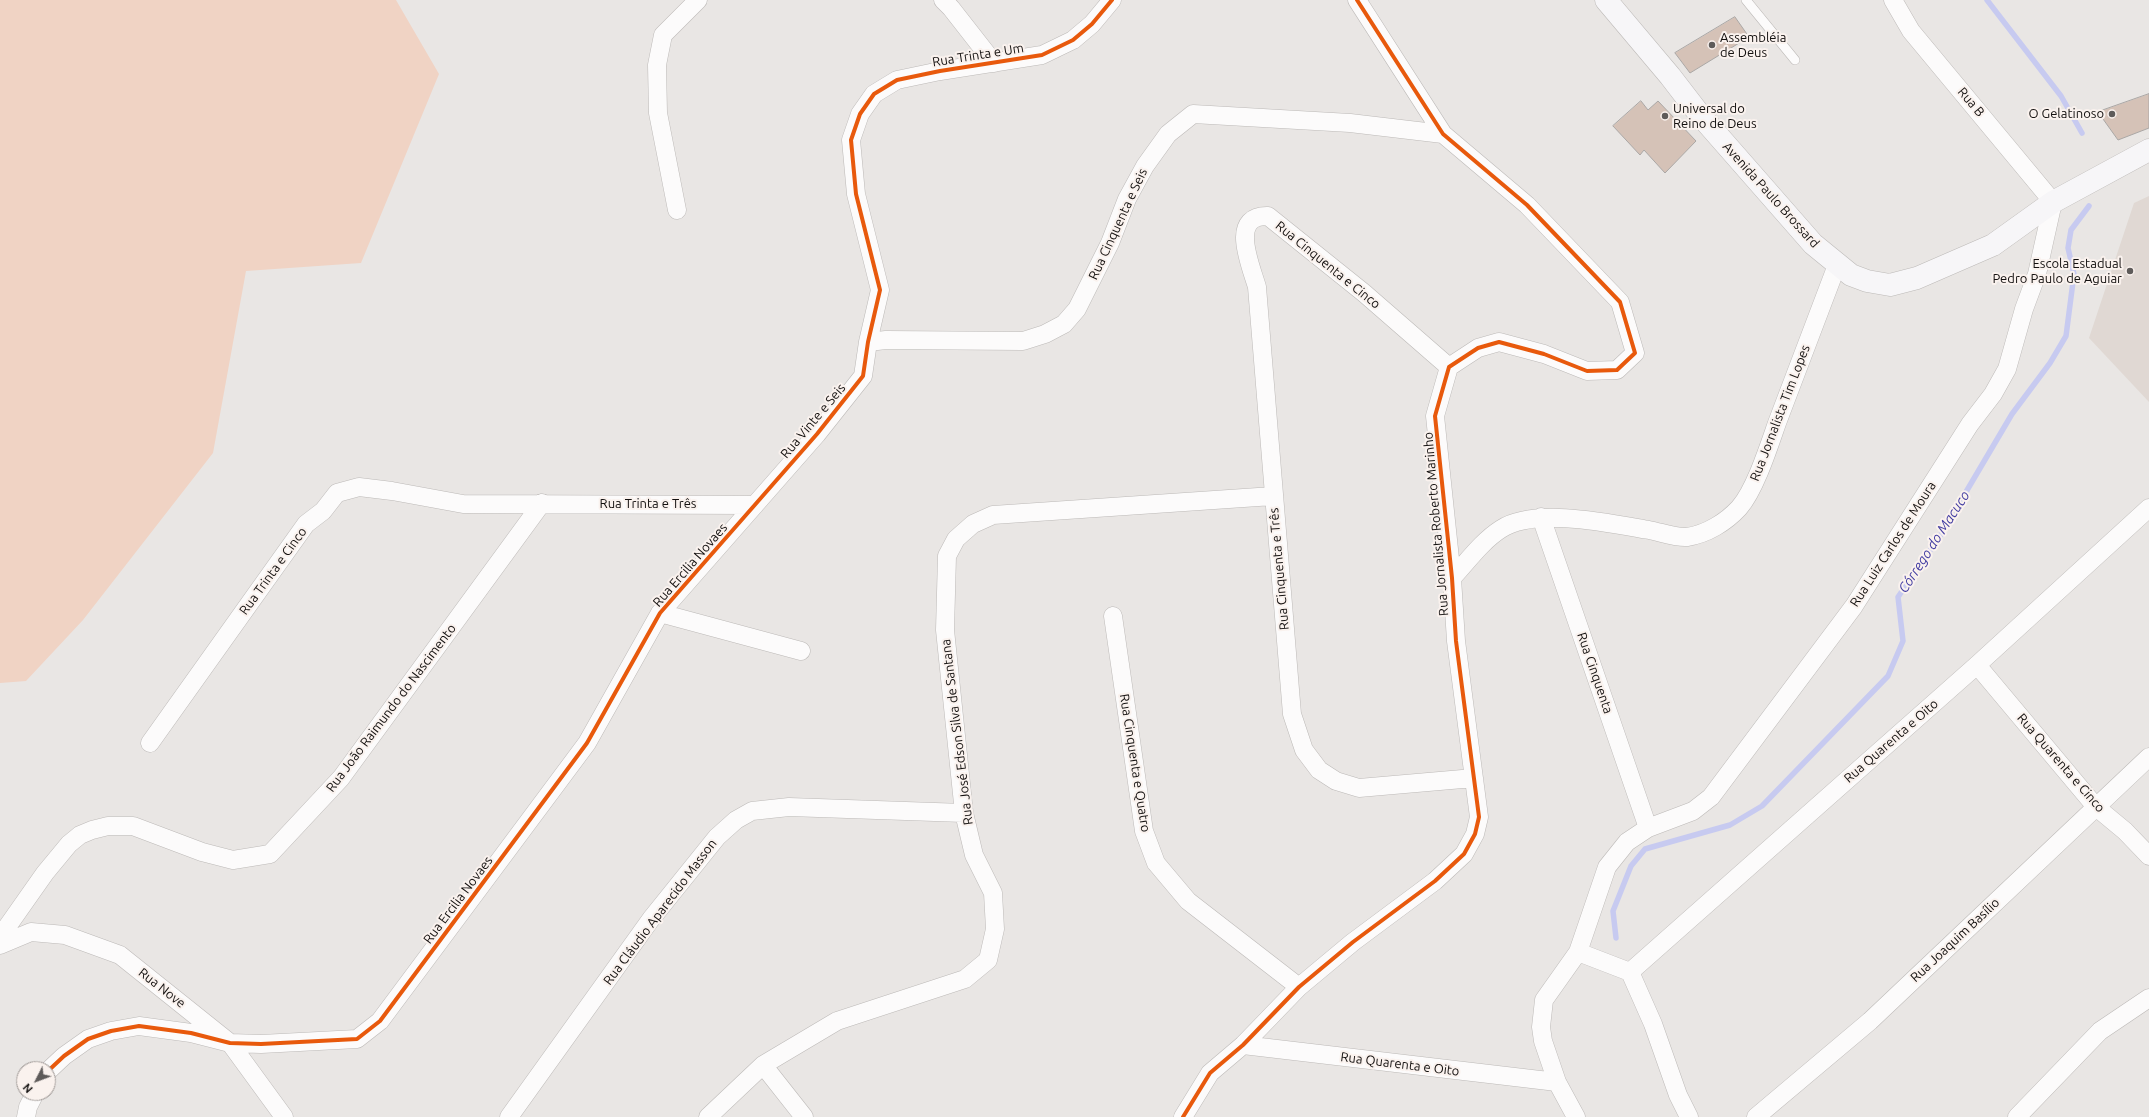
<!DOCTYPE html>
<meta charset="utf-8">
<style>
body{margin:0}
#map{position:relative;width:2149px;height:1117px;overflow:hidden;background:#e9e6e4;font-family:Ubuntu,sans-serif}
canvas{display:block}
.north{position:absolute;left:16px;top:1061px;width:40px;height:40px;box-sizing:border-box;background:#faf2ee;border:1px solid #9e9895;border-radius:50%;rotate:228deg;font-size:11px;font-weight:700;line-height:16px;text-align:center;color:#13100f}
.north::after{content:'';display:block;margin:auto;width:14px;height:18px;background:#5e5b5a;clip-path:polygon(50% 0,100% 100%,50% 72%,0 100%)}
</style>
<div id="map">
<canvas width="2149" height="1117"></canvas>
<div class="north">N</div>
</div>
<script>
const ctx = document.querySelector('canvas').getContext('2d');
ctx.lineJoin = 'round';
function fill(path, color) {
  ctx.fillStyle = color;
  ctx.fill(path, 'evenodd');
}
function strokePath(path, color, width, dash) {
  ctx.strokeStyle = color;
  ctx.lineWidth = width;
  ctx.lineCap = dash ? 'butt' : 'round';
  ctx.setLineDash(dash || []);
  ctx.stroke(path);
}
function write(font, color, halo, rows, align = 'center') {
  ctx.font = font + ' Ubuntu,sans-serif';
  ctx.lineWidth = 4;
  ctx.setLineDash([]);
  ctx.textBaseline = 'middle';
  ctx.strokeStyle = halo;
  ctx.fillStyle = color;
  for (const [text, x, y, turn = 0] of rows) {
    ctx.save();
    ctx.translate(x, y);
    ctx.rotate((+turn || 0) * Math.PI / 180);
    ctx.textAlign = isNaN(turn) ? turn : align;
    if (halo) ctx.strokeText(text, 0, 0);
    ctx.fillText(text, 0, 0);
    ctx.restore();
  }
}
fill(new Path2D(`
 M2149,196V402L2089,338L2134,203Z`), '#e0d8d3');
fill(new Path2D(`
 M0,0H396L439,74L361,263L246,271L213,453L83,620L26,681L0,683Z`), '#f0d3c4');
strokePath(new Path2D(`
 M1987,0L2061,96L2082,133
 M1616,938L1613,911L1631,866L1645,849L1730,825L1762,806L1888,676L1903,641L1898,597L1940,536L2012,414L2050,363L2066,336L2074,274L2068,248L2071,230L2089,206`), '#c7caf0', 5.5);
const building = new Path2D(`
 M1735,17L1749,37L1690,73L1675,53Z
 M2149,94V128L2118,140L2098,112Z
 M1641,101L1648,110L1658,101L1696,141L1665,173L1644,150L1640,155L1613,126Z`);
fill(building, '#d5c2b7');
strokePath(building, '#aaa7a5', 1);
const service = new Path2D(`
 M1746,0L1795,60`);
const minor = new Path2D(`
 M943,0L951,8L994,63
 M677,210L658,113L657,65L663,35L698,0
 M868,342L886,340L1023,341L1045,334L1064,324L1077,309L1110,243L1127,199L1145,166L1168,134L1193,114L1350,123L1443,134
 M1449,367L1364,293L1268,216C1228,215 1251,266 1257,287L1292,714L1304,750L1319,770L1336,781L1359,788L1474,778
 M1541,517L1648,828
 M1452,578C1467,562 1482,541 1501,529C1535,507 1609,523 1649,530C1660,532 1676,538 1687,537C1707,534 1726,522 1739,508C1755,490 1769,446 1777,423C1797,370 1817,317 1837,265
 M660,613L801,651
 M1113,616L1144,831L1156,863L1188,901L1299,987
 M1977,665L2096,807L2125,831L2149,856
 M150,743L306,524L323,511L337,493L359,487L392,491L463,504L755,505
 M0,937L45,873L69,844L80,835L92,830L108,826H133L202,852L233,860L270,854L341,778L542,503
 M0,945L31,932L65,935L120,955L230,1043L284,1117
 M1578,952L1630,972
 M1630,972L1977,665L2149,508
 M1630,972L1653,1024L1678,1095L1689,1117
 M1243,1045L1557,1082
 M763,1065L804,1117
 M48,1071L64,1056L88,1039L111,1031L139,1026L191,1033L230,1043L261,1044L357,1039L380,1021L587,743L660,613L817,434L863,376L868,342L880,290L856,194L851,140L860,114L874,94L897,80L940,71L1042,55L1073,40L1092,24L1112,0
 M26,1117L28,1107L35,1093
 M509,1117L651,919L717,837L736,820L752,811L789,807L964,813
 M708,1117L763,1065L837,1021L965,979L988,960L995,929L993,893L974,855L964,813L945,630L947,556L956,539L973,524L993,515L1273,496
 M1183,1117L1210,1073L1243,1045L1299,987L1353,942L1435,881L1464,854L1475,834L1479,817L1456,641L1452,578L1435,416L1449,367L1478,348L1499,342L1544,354L1587,371L1617,370L1635,353L1620,302L1527,205L1443,134L1357,0
 M1576,1117L1557,1082L1543,1041L1541,1027L1544,1000L1578,952L1607,867L1627,842L1648,828L1693,811L1711,797L1854,606L1970,424L1993,394L2007,369L2024,309L2037,274L2053,202L1911,31L1893,0
 M1756,1117L1870,1021L2149,757
 M2017,1117L2100,1031L2149,998`);
const secondary = new Path2D(`
 M1606,0L1670,76L1700,115L1813,244L1851,275L1867,281L1890,285L1917,278L1993,245L2053,202L2149,150`);
strokePath(service, '#bcb9b7', 10);
strokePath(minor, '#bcb9b7', 19);
strokePath(secondary, '#bcb9b7', 23);
strokePath(service, '#fcfbfb', 9);
strokePath(minor, '#fcfbfb', 18);
strokePath(secondary, '#f7f6f8', 22);
strokePath(new Path2D(`
 M48,1071L64,1056L88,1039L111,1031L139,1026L191,1033L230,1043L261,1044L357,1039L380,1021L587,743L660,613L817,434L863,376L868,342L880,290L856,194L851,140L860,114L874,94L897,80L940,71L1042,55L1073,40L1092,24L1112,0
 M1183,1117L1210,1073L1243,1045L1299,987L1353,942L1435,881L1464,854L1475,834L1479,817L1456,641L1452,578L1435,416L1449,367L1478,348L1499,342L1544,354L1587,371L1617,370L1635,353L1620,302L1527,205L1443,134L1357,0`), '#e8590c', 4);
for (const [x, y, r, color] of [
 [1712,45,4,"#5e5b5a"],
 [2112,114,4,"#5e5b5a"],
 [1665,116,4,"#5e5b5a"],
 [2130,271,4,"#5e5b5a"]
]) {
  const dot = new Path2D();
  dot.arc(x, y, r, 0, 2 * Math.PI);
  ctx.fillStyle = color;
  ctx.fill(dot);
  strokePath(dot, '#faf2ee', 1.5);
}
write('13px', '#13100f', '#faf2ee', [
 ["Assembléia",1720,38],
 ["de Deus",1720,53],
 ["Universal do",1673,109],
 ["Reino de Deus",1673,124],
 ["O Gelatinoso",2104,114,"right"],
 ["Escola Estadual",2122,264,"right"],
 ["Pedro Paulo de Aguiar",2122,279,"right"]
], 'left');
write('13px', '#13100f', '#faf2ee', [
 ["Rua Trinta e Um",978,55,-9],
 ["Rua B",1971,102,50],
 ["Avenida Paulo Brossard",1771,195,48],
 ["Rua Cinquenta e Seis",1118,224,-65],
 ["Rua Cinquenta e Cinco",1328,265,39],
 ["Rua Jornalista Tim Lopes",1780,413,-69],
 ["Rua Vinte e Seis",813,421,-50],
 ["Rua Trinta e Três",648,504],
 ["Rua Jornalista Roberto Marinho",1436,524,-95],
 ["Rua Luiz Carlos de Moura",1893,544,-57],
 ["Rua Ercilia Novaes",690,565,-49],
 ["Rua Cinquenta e Três",1279,569,-95],
 ["Rua Trinta e Cinco",273,571,-54],
 ["Rua Cinquenta",1595,673,71],
 ["Rua João Raimundo do Nascimento",391,708,-53],
 ["Rua José Edson Silva de Santana",957,732,-97],
 ["Rua Quarenta e Oito",1891,741,-41],
 ["Rua Cinquenta e Quatro",1135,763,81],
 ["Rua Quarenta e Cinco",2061,763,49],
 ["Rua Ercilia Novaes",458,900,-53],
 ["Rua Cláudio Aparecido Masson",660,912,-53],
 ["Rua Joaquim Basílio",1955,940,-43],
 ["Rua Nove",162,988,38],
 ["Rua Quarenta e Oito",1400,1064,7]
]);
write('italic 14px', '#403ba1', '#faf2ee', [
 ["Córrego do Macuco",1934,542,-57]
]);
</script>
